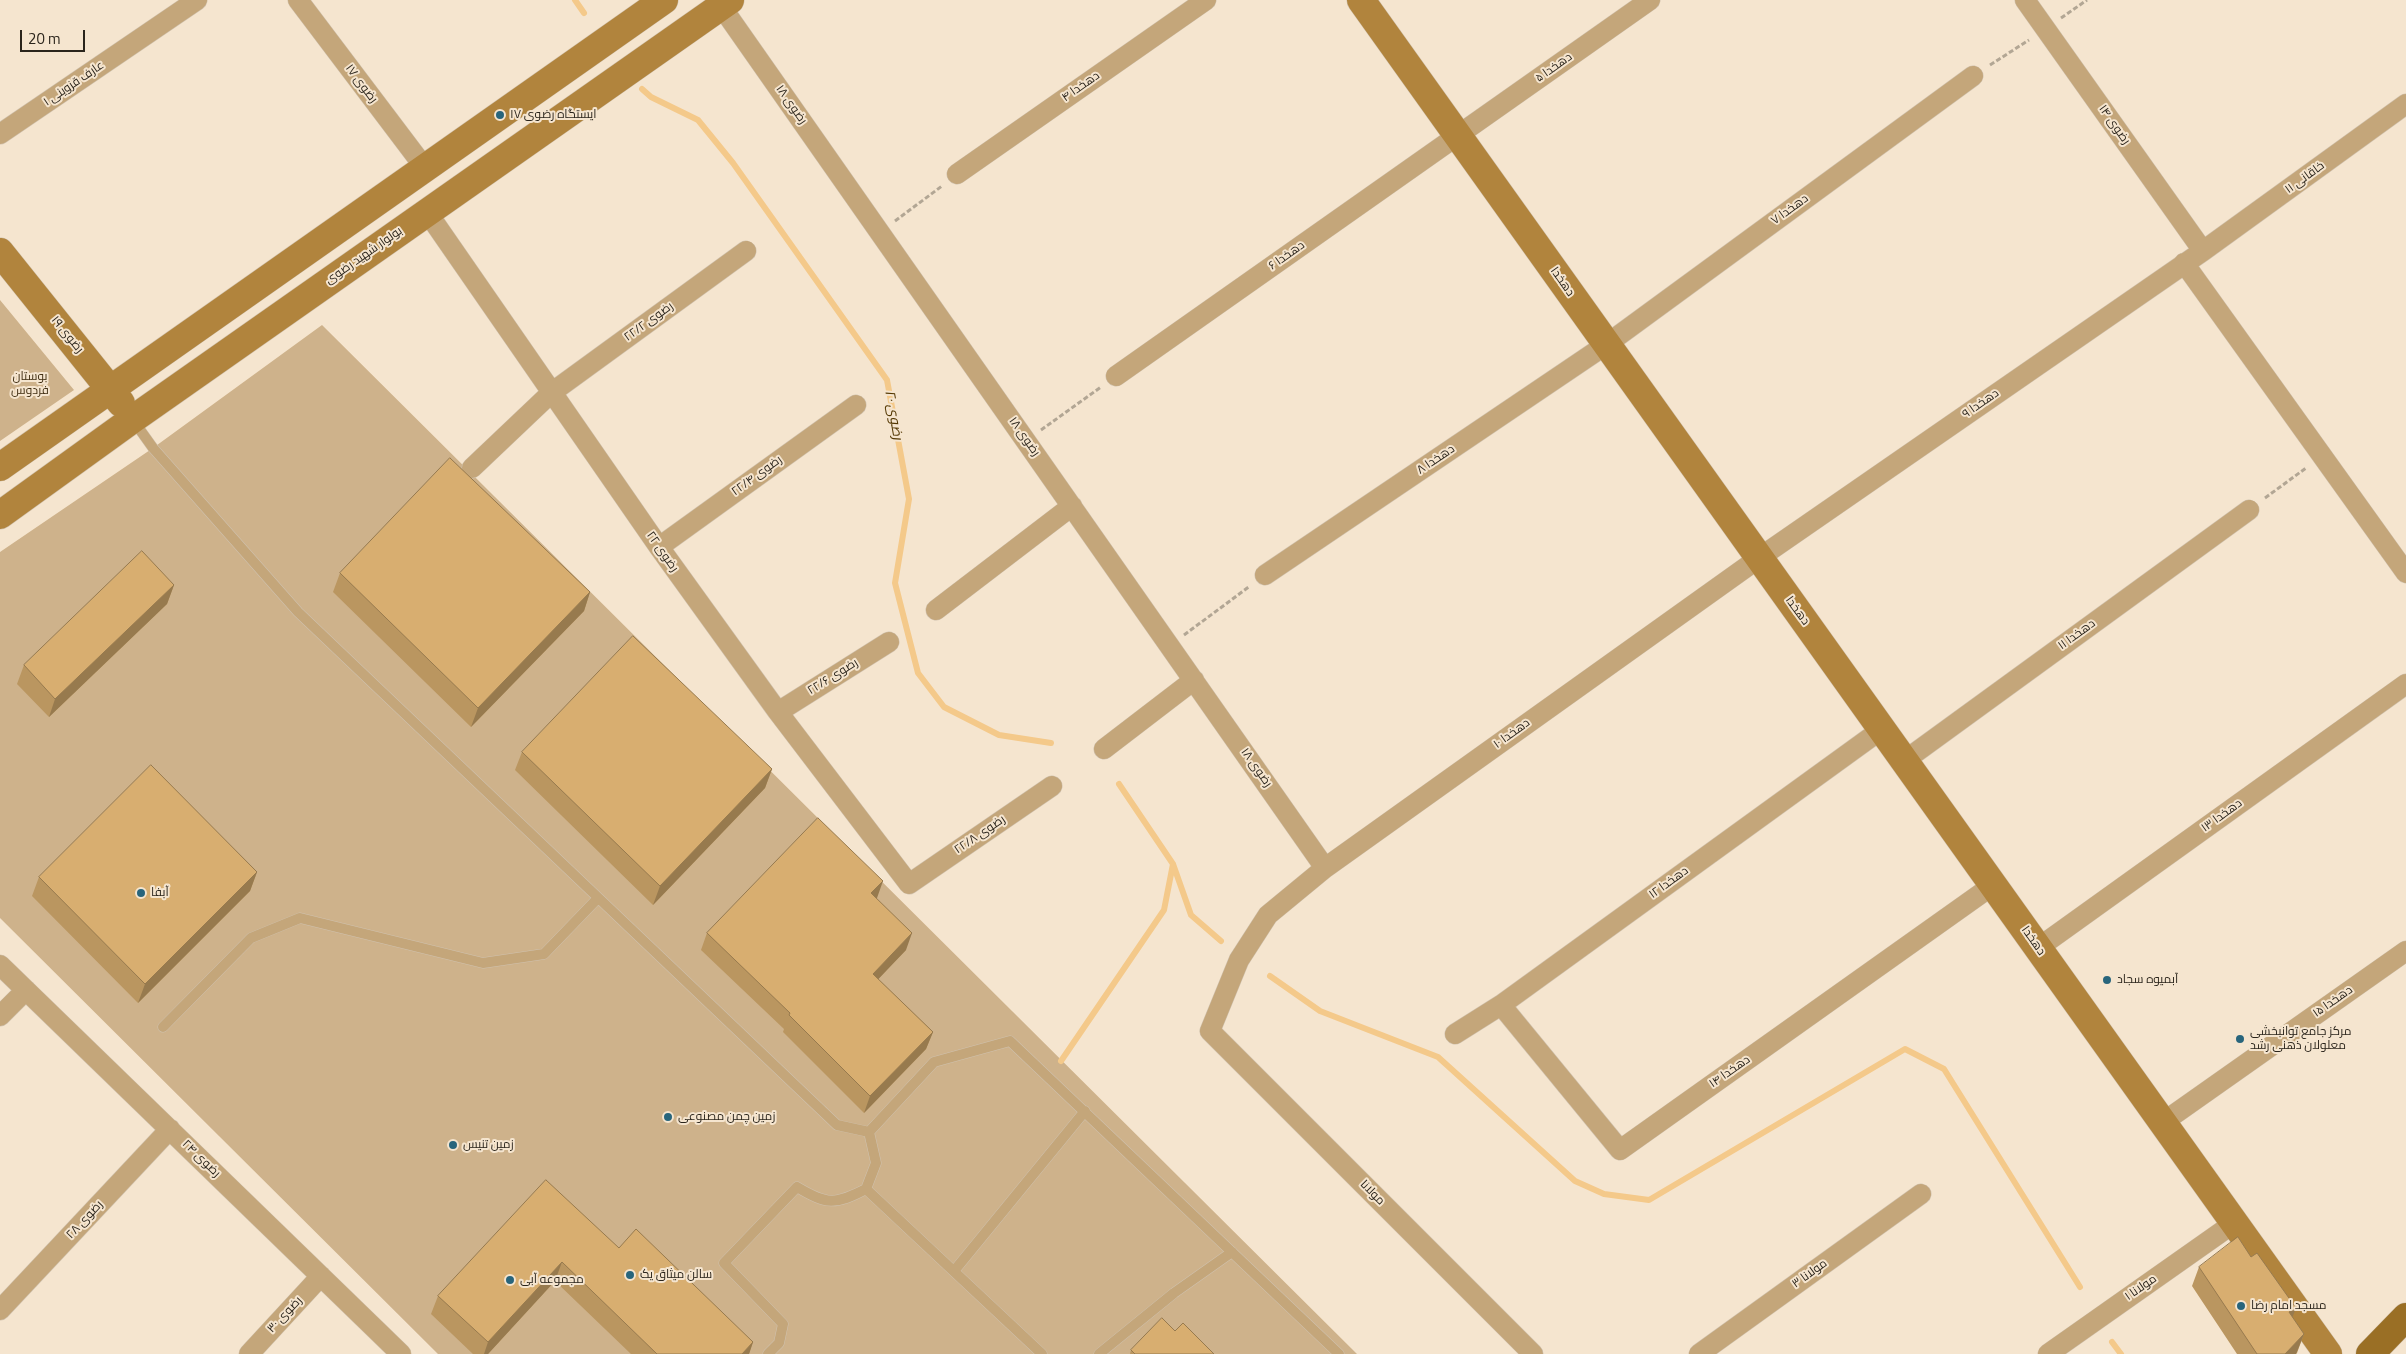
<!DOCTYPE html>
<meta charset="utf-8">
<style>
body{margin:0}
#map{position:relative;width:2406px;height:1354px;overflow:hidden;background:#f5e5cf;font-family:"Titillium Web",sans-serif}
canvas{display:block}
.scale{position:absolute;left:20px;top:30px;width:65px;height:22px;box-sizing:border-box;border:2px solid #2a241b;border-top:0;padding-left:6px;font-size:15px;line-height:18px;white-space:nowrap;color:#2a241b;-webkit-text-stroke:4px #f5e5cf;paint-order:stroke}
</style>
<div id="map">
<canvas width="2406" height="1354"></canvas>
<div class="scale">20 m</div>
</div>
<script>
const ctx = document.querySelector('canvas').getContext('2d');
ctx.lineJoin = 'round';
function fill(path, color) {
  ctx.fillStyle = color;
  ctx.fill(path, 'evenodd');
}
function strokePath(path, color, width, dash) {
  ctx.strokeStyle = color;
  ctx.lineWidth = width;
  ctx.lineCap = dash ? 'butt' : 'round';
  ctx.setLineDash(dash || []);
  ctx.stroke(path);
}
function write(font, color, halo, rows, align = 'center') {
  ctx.font = font + ' "Titillium Web",Cairo,sans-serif';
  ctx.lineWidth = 4;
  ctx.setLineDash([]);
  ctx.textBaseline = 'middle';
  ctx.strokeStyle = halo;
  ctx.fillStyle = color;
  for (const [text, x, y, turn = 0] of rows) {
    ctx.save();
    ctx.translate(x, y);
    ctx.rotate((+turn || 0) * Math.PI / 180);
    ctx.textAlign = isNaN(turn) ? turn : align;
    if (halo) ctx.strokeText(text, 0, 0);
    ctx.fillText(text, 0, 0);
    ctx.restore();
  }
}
fill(new Path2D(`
 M0,300L74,390L0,441Z
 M322,325L1357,1354H438L0,918V552L153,448Z`), '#ceb28b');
strokePath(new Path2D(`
 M575,0L584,13
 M642,89L651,97L698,120L733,163L887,380L909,499L895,583L918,673L944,707L999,735L1051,743
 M1119,784L1173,864L1191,915L1221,941
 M1270,976L1320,1011L1438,1057L1575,1181L1604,1194L1649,1200L1905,1049L1944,1069L2080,1287
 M1061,1061L1164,910L1173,864
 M2112,1342L2121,1354`), '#f4c98a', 6);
const lane = new Path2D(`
 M133,420L153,448L298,612L837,1125L869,1132L876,1163L866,1189C835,1205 827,1205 797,1187L724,1263L783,1324L779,1343L768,1354
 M163,1027L251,938L300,918L483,963L544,954L598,898
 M869,1132L934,1062L1010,1041L1339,1354
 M866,1189L1042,1354
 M954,1271L1085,1111
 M1099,1354L1174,1293L1232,1252`);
const street = new Path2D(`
 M298,0L425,168
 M2025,0L2203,251
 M721,6L1325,868
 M0,134L197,0
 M957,174L1206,0
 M427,212L659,547L778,712L909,884L1052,786
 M2184,263L2406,573
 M1116,376L1650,0
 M472,468L551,393L746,251
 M659,547L856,405
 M1265,575L1607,344L1973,76
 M936,610L1072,506
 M778,712L889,642
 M1104,749L1194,680
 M1904,761L2249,510
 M2038,948L2406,684
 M0,965L401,1354
 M1501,1005L1620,1150L1993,885
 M0,1016L26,990
 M1455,1034L1501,1005L1882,729
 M2162,1123L2406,951
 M0,1310L170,1129
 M249,1354L321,1276
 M1533,1354L1210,1031L1239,960L1268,915L1325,868L1759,558L2203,251L2406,104
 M1699,1354L1921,1194
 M2048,1354L2234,1223`);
const secondary = new Path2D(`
 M1361,0L2328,1354
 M0,252L121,403
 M0,467L664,0
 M0,515L133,419L730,0`);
const primary = new Path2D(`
 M2370,1354L2406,1317`);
strokePath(lane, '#d0c2af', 11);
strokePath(street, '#d0c2af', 21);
strokePath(secondary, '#d0c2af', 29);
strokePath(primary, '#d0c2af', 29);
strokePath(new Path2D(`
 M2061,18L2087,0
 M1990,65L2029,40
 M895,221L942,186
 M1041,430L1101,387
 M2265,498L2306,468
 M1184,635L1250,586`), '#b2a694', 3, [5, 2.5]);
strokePath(lane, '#c4a67a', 10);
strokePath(street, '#c4a67a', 20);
strokePath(secondary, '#b1843d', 28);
strokePath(primary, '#9a6f25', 28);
fill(new Path2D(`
 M340,573L590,592L584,611L471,727L333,592Z
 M174,585L167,604L49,717L17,684L24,665Z
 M522,752L772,769L765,788L653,905L515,770Z
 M257,872L250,891L138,1003L32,896L39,877Z
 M876,898L906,950L878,979L933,1032L926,1049L864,1113L783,1032L784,1029L701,950L707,933Z
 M619,1248L753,1342L749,1354H631L555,1281L488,1354H473L431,1314L438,1296Z
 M2199,1267L2292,1317L2304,1334L2297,1353L2296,1354H2237L2192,1286Z
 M1131,1350L1214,1354H1130Z`), '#ba9660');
fill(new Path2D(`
 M174,585L167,604L49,717L55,699Z
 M590,592L584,611L471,727L478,708Z
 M772,769L765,788L653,905L660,886Z
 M257,872L250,891L138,1003L145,984Z
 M883,881L877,898L865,910L871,893Z
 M912,933L906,950L867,991L873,974Z
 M933,1032L926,1049L864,1113L870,1096Z
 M562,1262L555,1281L488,1354H484L488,1342Z
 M2296,1308L2289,1326V1312Z
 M2304,1334L2296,1354H2285Z
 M753,1342L749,1354H742Z`), '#977a4e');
const building = new Path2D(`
 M450,458L590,592L478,708L340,573Z
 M142,551L174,585L55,699L24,665Z
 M633,636L772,769L660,886L522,752Z
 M151,765L257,872L145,984L39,877Z
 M818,818L883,881L871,893L912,933L873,974L933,1032L870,1096L789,1015L790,1013L707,933Z
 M546,1180L619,1248L636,1229L753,1342L742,1354H657L562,1262L488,1342L438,1296Z
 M2238,1237L2251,1257L2257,1253L2296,1308L2289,1312L2304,1334L2285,1354H2257L2199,1267Z
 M1162,1318L1175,1331L1183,1323L1214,1354H1135L1131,1350Z`);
fill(building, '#d8ae70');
strokePath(building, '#977a4e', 1);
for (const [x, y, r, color] of [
 [500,115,5,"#28657c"],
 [141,893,5,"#28657c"],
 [2107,980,5,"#28657c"],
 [2240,1039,5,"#28657c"],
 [668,1117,5,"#28657c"],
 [453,1145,5,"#28657c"],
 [630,1275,5,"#28657c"],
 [510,1280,5,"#28657c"],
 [2241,1306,5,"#28657c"]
]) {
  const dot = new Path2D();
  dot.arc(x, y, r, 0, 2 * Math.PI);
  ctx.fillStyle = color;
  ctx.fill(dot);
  strokePath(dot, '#f5e5cf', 2);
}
write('12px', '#2a241b', '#f5e5cf', [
 ["دهخدا ۵",1554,68,-35],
 ["عارف قزوینی ۱",74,84,-34],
 ["رضوی ۱۷",361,84,53],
 ["دهخدا ۴",1081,87,-35],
 ["رضوی ۱۸",791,105,55],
 ["رضوی ۱۴",2114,125,55],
 ["خاقانی ۱۱",2305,178,-36],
 ["دهخدا ۷",1790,210,-36],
 ["بولوار شهید رضوی",364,256,-35],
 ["دهخدا ۶",1287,256,-35],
 ["دهخدا",1562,282,55],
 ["رضوی ۲۲/۲",649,322,-36],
 ["رضوی ۱۹",67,335,51],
 ["دهخدا ۹",1981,404,-35],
 ["رضوی ۱۸",1024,437,55],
 ["دهخدا ۸",1436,460,-34],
 ["رضوی ۲۲/۴",757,476,-36],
 ["رضوی ۲۲",662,552,55],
 ["دهخدا",1797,611,54],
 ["دهخدا ۱۱",2077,635,-36],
 ["رضوی ۲۲/۶",833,677,-32],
 ["دهخدا ۱۰",1512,734,-36],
 ["رضوی ۱۸",1256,768,55],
 ["دهخدا ۱۳",2222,816,-36],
 ["رضوی ۲۲/۸",980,835,-34],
 ["دهخدا ۱۲",1669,883,-36],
 ["دهخدا",2033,941,55],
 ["دهخدا ۱۵",2333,1002,-35],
 ["دهخدا ۱۴",1730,1072,-35],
 ["رضوی ۲۴",201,1159,44],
 ["مولانا",1372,1193,45],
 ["رضوی ۲۸",85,1220,-47],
 ["مولانا ۳",1810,1274,-36],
 ["مولانا ۱",2141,1288,-35],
 ["رضوی ۳۰",285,1315,-47]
]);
write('12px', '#2a241b', '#f5e5cf', [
 ["ایستگاه رضوی ۱۷",510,115],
 ["آبفا",151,893],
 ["آبمیوه سجاد",2117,980],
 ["مرکز جامع توانبخشی",2250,1032],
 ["معلولان ذهنی رشد",2250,1046],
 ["زمین چمن مصنوعی",678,1117],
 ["زمین تنیس",463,1145],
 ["سالن میثاق یک",640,1275],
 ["مجموعه آبی",520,1280],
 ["مسجد امام رضا",2251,1306]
], 'left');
write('12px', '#412f13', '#f5e5cf', [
 ["بوستان",30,377],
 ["فردوس",30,391]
]);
write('italic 14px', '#533702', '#f5e5cf', [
 ["رضوی ۲۰",893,415,80]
]);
</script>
